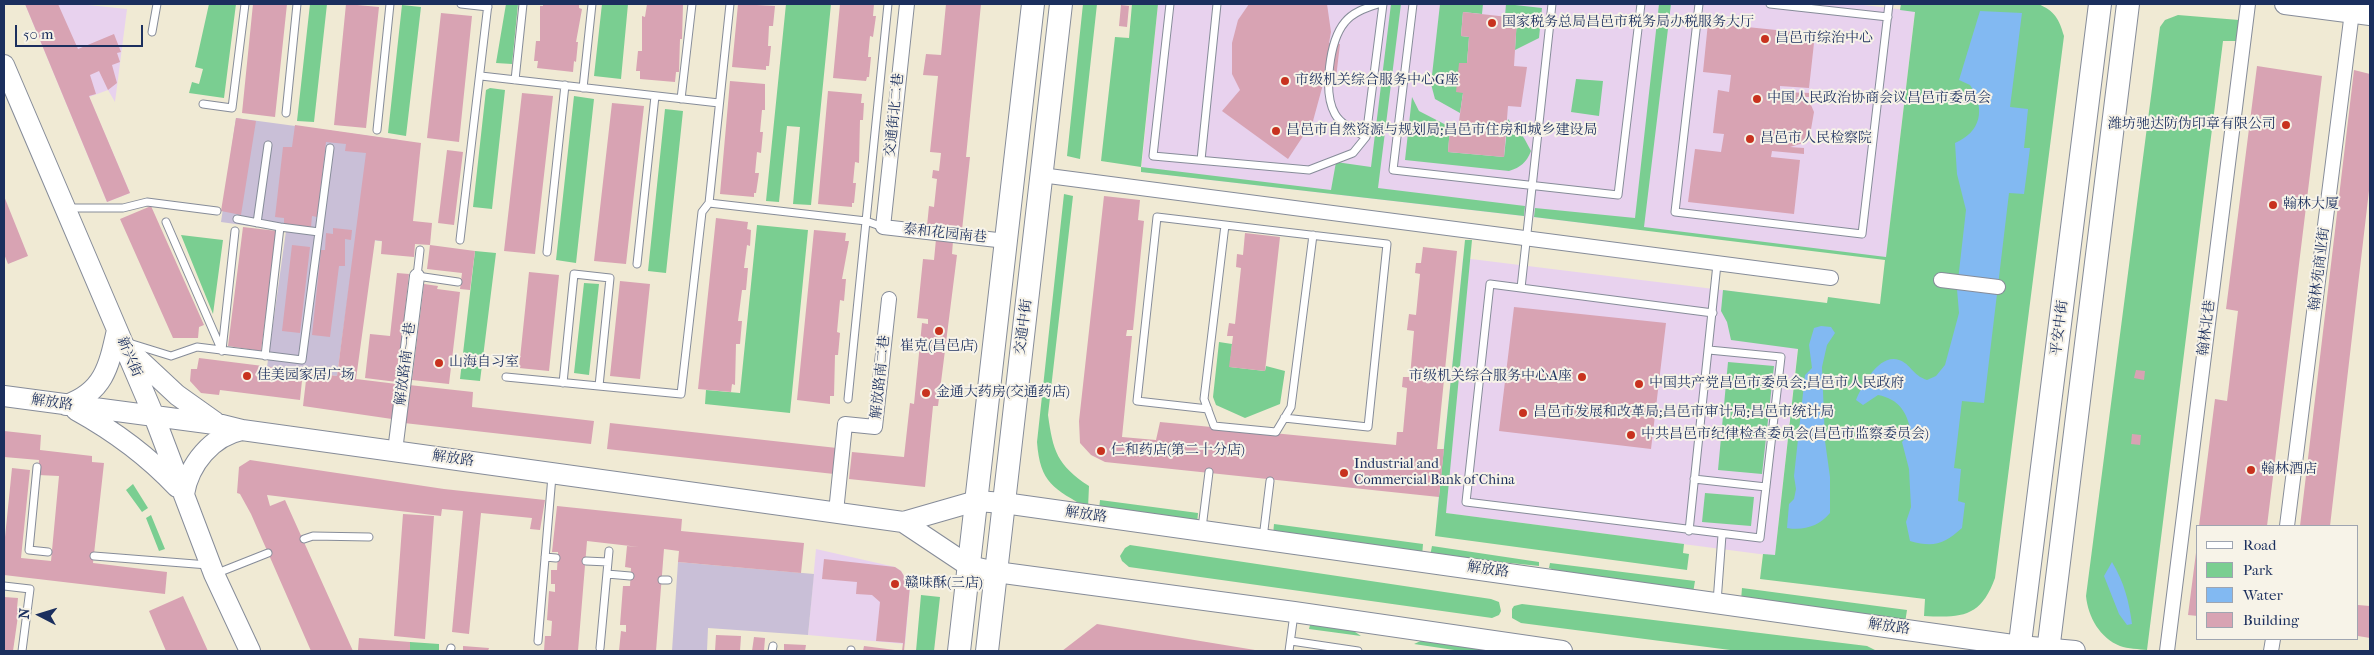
<!DOCTYPE html>
<meta charset="utf-8">
<style>
body{margin:0}
#map{position:relative;width:2374px;height:655px;overflow:hidden;background:#f0ead4;font-family:"IM FELL French Canon",serif}
canvas{display:block}
.frame{position:absolute;inset:0;border:5px solid #1b2f5e;pointer-events:none}
.legend{position:absolute;left:2196px;top:525px;width:162px;height:115px;box-sizing:border-box;background:#f7f3e8;border:1px solid #9fa5b1;margin:0;padding:6px 9px;list-style:none;font-size:15px;color:#1b2f5e}
.legend li{display:flex;align-items:center;gap:10px;height:25px}
.legend b{width:25px;border:1px solid #9fa5b1}
.north{position:absolute;left:15px;top:590px;width:50px;height:50px;-webkit-text-stroke:4px #f7f3e8;paint-order:stroke;rotate:275deg;font-size:14px;font-weight:700;line-height:20px;text-align:center;color:#1b2f5e}
.north::after{content:'';display:block;margin:auto;width:18px;height:22px;background:#1b2f5e;clip-path:polygon(50% 0,100% 100%,50% 72%,0 100%)}
.scale{position:absolute;left:15px;top:25px;width:128px;height:22px;box-sizing:border-box;border:2px solid #1b2f5e;border-top:0;padding-left:6px;font-size:15px;line-height:18px;white-space:nowrap;color:#1b2f5e;-webkit-text-stroke:4px #f7f3e8;paint-order:stroke}
</style>
<div id="map">
<canvas width="2374" height="655"></canvas>
<div class="frame"></div>
<ul class="legend">
<li><b style="height:6px;background:#fff"></b>Road</li>
<li><b style="height:14px;background:#7ace91"></b>Park</li>
<li><b style="height:14px;background:#82b9f2"></b>Water</li>
<li><b style="height:14px;background:#d8a3b3"></b>Building</li>
</ul>
<div class="north">N</div>
<div class="scale">50 m</div>
</div>
<script>
const ctx = document.querySelector('canvas').getContext('2d');
ctx.lineJoin = 'round';
function fill(path, color) {
  ctx.fillStyle = color;
  ctx.fill(path, 'evenodd');
}
function strokePath(path, color, width, dash) {
  ctx.strokeStyle = color;
  ctx.lineWidth = width;
  ctx.lineCap = dash ? 'butt' : 'round';
  ctx.setLineDash(dash || []);
  ctx.stroke(path);
}
function write(font, color, halo, rows, align = 'center') {
  ctx.font = font + ' "IM FELL French Canon","Noto Serif SC",serif';
  ctx.lineWidth = 4;
  ctx.setLineDash([]);
  ctx.textBaseline = 'middle';
  ctx.strokeStyle = halo;
  ctx.fillStyle = color;
  for (const [text, x, y, turn = 0] of rows) {
    ctx.save();
    ctx.translate(x, y);
    ctx.rotate((+turn || 0) * Math.PI / 180);
    ctx.textAlign = isNaN(turn) ? turn : align;
    if (halo) ctx.strokeText(text, 0, 0);
    ctx.fillText(text, 0, 0);
    ctx.restore();
  }
}
fill(new Path2D(`
 M25,4H78L127,9L115,102L108,90L89,97L130,193L107,202Z
 M1158,4H1855L1915,11L1886,258L1141,172Z
 M1463,258L1803,300L1775,556L1437,512Z
 M816,549L895,567L901,571L910,586L905,644L808,635Z`), '#e8d2ee');
fill(new Path2D(`
 M236,118L399,140L388,242L356,238L337,376L267,367L286,231L221,222Z
 M678,562L814,574L808,635L708,628L707,651H672Z`), '#c9bfd7');
fill(new Path2D(`
 M209,4H236L224,98L189,93L192,82L199,84L203,69L195,67Z
 M310,4H327L314,122L297,121Z
 M506,4H518L512,64L496,63Z
 M602,4H628L621,79L594,76Z
 M786,4H831L811,205L793,204L800,127L787,126L779,202L766,201Z
 M1083,4H1097L1080,159L1067,156Z
 M1132,4H1158L1141,167L1331,190L1336,162L1371,167L1391,4H1401L1378,188L1525,206L1524,216L1141,172V167L1101,161L1115,37L1129,38Z
 M1440,4H1483L1482,14L1463,12L1461,36L1469,37L1467,63H1459L1463,93L1460,113L1435,99L1431,84Z
 M1506,4L1542,8L1539,38L1515,50L1517,18L1505,16Z
 M1659,4H1671L1644,227L1886,257L1915,12L1900,10L1901,4H2038C2055,11 2059,19 2064,36L1995,578C1981,617 1962,618 1924,616L1925,599L1760,579L1763,554L1775,555L1798,349L1731,340L1727,322L1721,311L1723,290L1827,303L1828,297L1880,304L1885,260L1534,217L1535,208L1635,218Z
 M402,5L421,7L406,136L388,133Z
 M2178,15L2239,20L2238,41H2223L2147,650C2139,649 2128,649 2120,646C2100,638 2088,617 2086,596L2160,27L2165,20Z
 M1576,79L1603,81L1599,116L1571,112Z
 M490,88L505,90L492,209L473,207L486,90Z
 M574,96L594,99L576,263L556,260Z
 M1412,97L1419,111L1450,127L1448,152L1504,157L1508,119L1524,138L1531,151C1526,163 1521,167 1509,171L1405,160Z
 M665,109L683,111L666,273L648,271Z
 M1064,194L1073,196L1048,415C1053,451 1057,465 1089,486L1088,508C1054,489 1040,483 1037,442Z
 M757,225L808,230L790,413L705,404L706,390L740,393Z
 M181,235L223,240L213,314Z
 M1465,240H1472L1446,513L1684,544L1683,553L1689,554L1687,570L1435,536Z
 M475,251L496,253L480,381L460,379Z
 M584,283L599,284L589,375L574,373Z
 M1219,342L1232,344L1230,367L1265,371L1266,366L1285,371L1280,404L1245,418L1216,405L1213,397Z
 M1728,362L1774,366L1762,474L1718,470Z
 M133,484L148,508L142,512L126,490Z
 M1705,493L1754,497L1751,526L1702,522Z
 M1100,500L1198,513L1197,524L1099,510Z
 M151,515L165,549L159,551L146,518Z
 M1274,524L1423,544L1422,556L1273,535Z
 M1130,545L1491,599L1499,602L1501,611L1499,615L1492,618L1129,567L1122,561L1120,556L1125,548Z
 M1432,546L1539,562V566L1482,560L1465,562L1430,556Z
 M1550,563L1695,581L1693,593L1573,577L1549,568Z
 M1742,588L1907,610L1905,623L1741,600Z
 M921,595L940,597L934,651H916Z
 M1522,604L1867,646L1877,651H1738L1521,623L1512,618V609L1514,606Z
 M1311,621L1345,625L1361,636L1309,629Z
 M1425,639L1507,651H1461L1414,644Z
 M410,642L439,644V651H410Z`), '#7ace91');
fill(new Path2D(`
 M1980,11L2022,13L2010,107L2028,109L2024,148H2030L2024,194L2009,193L1984,403L1962,401L1954,468L1961,469L1958,501L1965,503L1962,528C1944,544 1934,548 1910,541L1906,522L1911,507L1909,469L1902,442L1911,432C1907,412 1899,399 1878,395L1863,405L1856,400C1862,386 1879,353 1899,360C1911,364 1912,375 1927,380L1936,376L1945,365L1959,313L1957,289L1966,210L1957,174L1955,143C1981,132 1986,109 1970,85L1959,80Z
 M1821,326L1831,327L1835,333L1827,345L1822,367L1825,441L1830,477V513C1819,526 1804,531 1787,528L1789,504L1794,499L1796,489L1794,476L1805,375L1812,368L1809,345L1814,328Z
 M2112,562C2124,582 2129,601 2132,624L2127,625L2119,614L2104,576Z`), '#82b9f2');
fill(new Path2D(`
 M25,4H58L78,49L114,34L121,52L117,53L120,62L112,65L117,83L108,90L99,71L90,75L96,94L89,96L130,193L107,202Z
 M253,4H287L275,117L242,113Z
 M346,4L379,7L366,128L334,125Z
 M543,4H579V8L582,9L576,42H578L576,62L574,61L573,72L537,68L538,61H534L536,41H540V6H543Z
 M647,4H683L682,39H680L679,72H676L675,82L640,79V71H636L638,51H642V16L645,17Z
 M738,4L775,6L773,26H769L768,46H771L769,66H766V70L732,67Z
 M840,4H874L873,16H876L873,37L870,36L868,57H871L869,77H867L866,81L833,78Z
 M946,4H981L966,157H970L962,230L927,226L929,206L934,207L937,179L932,178L933,170L939,171L941,153L930,152L938,76L923,75L926,54L941,55Z
 M1249,4H1327L1331,32L1329,43L1340,44L1336,78L1325,77L1313,121L1288,159L1222,111L1240,90L1232,74V43L1238,20Z
 M1121,5L1129,6L1127,27L1119,26Z
 M1463,12L1517,18L1514,66L1527,67L1521,107L1508,106L1504,157L1448,152L1450,127L1458,128L1463,93L1456,92L1459,63H1467L1469,37L1461,36Z
 M441,13L472,16L459,142L427,138Z
 M1708,23L1815,34L1809,88L1780,86V92L1811,93L1810,97H1796L1811,105L1814,112L1810,135L1807,142L1790,147L1804,148V154L1772,151L1771,157L1800,160L1794,214L1688,202L1695,149L1721,152L1724,134L1713,133L1718,90L1729,92L1731,75L1703,72Z
 M2257,66L2322,76L2267,526H2199L2215,399L2227,401L2238,311L2226,309Z
 M2354,70L2370,74V182L2330,526H2300Z
 M730,81L765,84V110H762L760,132H763L761,153L757,152L755,173H759L756,193H754V197L720,194Z
 M828,91L862,94L861,103H864L863,120H860L859,163L855,162L853,183H856L854,203H852V207L818,204Z
 M522,93L553,96L535,254L504,251Z
 M612,103L644,106L626,264L594,261Z
 M236,118L256,121L241,215L221,211Z
 M295,125L421,143L413,221L432,223L430,245L415,244L414,257L381,254L382,241L375,240L356,379L397,384L392,419L303,406L307,372L337,376L366,153L345,151L346,144L326,142L317,217L312,216L311,227L284,224V218L275,217L283,147H292Z
 M447,150L463,152L454,225L438,223Z
 M4,196L28,256L8,264L4,254Z
 M1104,196L1140,200L1138,220L1144,221L1133,330H1127L1126,336H1132L1122,437L1156,440L1160,422L1396,445L1397,432H1403L1407,388L1402,387L1403,377H1410L1414,331L1407,330L1409,314L1416,315L1420,274L1415,273L1416,263H1421L1423,247L1457,251L1437,449H1444L1439,497L1105,462L1091,455L1080,443L1079,421Z
 M151,206L204,325L199,327L198,338H173L120,219Z
 M716,218L748,222L747,229L751,230L750,246L747,245L744,268H748L746,290H742L738,321H742L740,344H736L735,385L732,384L731,392L698,389Z
 M243,227L277,231L261,351L228,346Z
 M333,228L352,230L351,240L345,239V266H339L330,337L312,335L321,250H325L326,233L333,234Z
 M814,230L846,233L845,241H849L842,279H846L844,301L840,300L837,332L840,333L838,355H835L834,396H830V404L797,400Z
 M1245,233L1280,237L1265,371L1229,367L1233,336H1227L1229,323L1235,324L1241,268L1236,267L1237,254L1243,255Z
 M936,239L953,241L952,254L957,255L938,406H933L925,487L849,479L852,452L904,457L910,403L914,404L922,323L928,324V319L917,318L923,259L934,260Z
 M292,245L310,247L300,333L282,331Z
 M430,245L475,251L470,290L460,289L462,273L427,269Z
 M529,272L559,275L549,371L519,368Z
 M397,273L409,274L397,382L365,378L370,334L390,336Z
 M620,281L650,284L640,379L610,376Z
 M424,284L438,286L437,289L460,292L449,384L412,380Z
 M1514,307L1666,323L1651,449L1499,431Z
 M199,358L303,371L300,400L220,390L219,395L201,393L190,381L191,369H197Z
 M2136,370L2145,371L2144,380L2134,378Z
 M409,385L473,392L472,407L594,421L591,444L404,423Z
 M610,423L837,448L834,474L607,449Z
 M4,431L41,435L40,450L92,456V462L104,463L93,563L167,572L165,594L4,575V547L12,468L30,470L21,558L51,561L59,476L38,475L39,460L4,457Z
 M2132,434L2141,435L2140,445L2131,444Z
 M250,460L444,489L545,500L540,530L530,529L532,518L481,513L469,634L452,632L463,511L442,509L441,516L267,495L270,506L285,500L353,651H311L251,514L240,494L237,493L239,467Z
 M557,506L682,519L681,531L804,543L801,573L678,562L679,551L664,549L656,651H619L621,631L626,632V625H620L623,586H630L631,568L625,567L627,546L639,547L587,541L578,651H544L545,636H551L552,621L547,620L549,591L555,592V584H551V570H557L558,552H552Z
 M403,514L434,516L425,639L394,636Z
 M2197,545H2198V616L2188,615Z
 M824,559L895,567L901,571L910,586L904,651H902L903,643L876,641L880,602L872,595L856,594L857,582L822,579Z
 M183,596L208,651H166L149,611Z
 M4,597L18,598L17,608L19,609L13,651H4Z
 M2358,605L2370,606V638L2358,636Z
 M1097,624L1255,650V651H1062Z
 M716,635L741,636L740,651H715Z
 M754,637L765,638L764,651H752Z
 M359,638L410,642V651L358,650Z
 M784,644L806,645L805,651H784Z
 M463,646L489,648L488,651H463Z
 M864,646L895,650V651H863Z`), '#d8a3b3');
const lane = new Path2D(`
 M461,4L488,7
 M1170,4L1153,156L1309,170L1353,153L1366,137L1383,4
 M1413,4L1393,170L1618,195L1641,4
 M1699,4L1675,212L1862,234L1889,4
 M1770,4L1888,17
 M152,32L157,4
 M481,76L719,103
 M515,80L523,4
 M583,88L592,4
 M681,99L692,4
 M203,104L232,108L245,4
 M286,113L297,4
 M377,130L390,4
 M1366,137C1356,131 1341,125 1335,114C1323,93 1329,41 1345,22C1353,12 1366,8 1378,4
 M1201,160L1217,4
 M709,203L866,221L883,227
 M66,208H123L147,202L217,211
 M237,219L280,227
 M166,222L222,351
 M257,223L268,145
 M1225,225L1204,399L1214,426L1276,432L1291,407L1313,235
 M460,240L488,4
 M420,250L417,276L458,282
 M547,252L565,85
 M637,264L655,96
 M1521,288L1552,4
 M129,343L171,356L197,347L302,360L319,232
 M222,350L235,231
 M1709,350L1781,357L1760,538L1466,502L1490,284L1713,313
 M265,356L280,227L319,232L330,148
 M506,377L681,394L702,212L709,203L730,4
 M563,383L574,274L610,278L599,386
 M848,399L888,4
 M1208,409L1137,401L1157,217L1387,244L1368,427L1284,418
 M37,467L29,550L48,552
 M1694,479L1766,487
 M1202,528L1209,472
 M1689,531L1717,264
 M1263,538L1270,481
 M304,539L313,536L369,537
 M94,556L208,565
 M545,557L556,558
 M586,561L608,562
 M215,574L268,553
 M607,574L630,576
 M662,580H668
 M4,586L30,589L22,651
 M1717,602L1722,535
 M538,641L552,476
 M1291,641L1358,651
 M600,648L609,551
 M450,651L451,648
 M772,651L773,646
 M851,651V650
 M1289,651L1294,614`);
const street = new Path2D(`
 M907,4L883,227L1006,241
 M1041,175L1831,278
 M1941,280L1998,287
 M395,451L417,276
 M836,512L845,424L875,427L889,299
 M2287,526L2352,12
 M2167,651L2248,4
 M2271,651L2273,639`);
const secondary = new Path2D(`
 M2285,4L2370,15
 M4,65L154,416L214,574L250,651
 M132,353L177,395L215,422
 M4,396L222,425L242,430L903,522L976,501L1004,503L2020,646L2075,651
 M66,405C104,392 109,366 117,330
 M76,410C114,431 147,455 177,487
 M184,494C189,464 212,436 242,430
 M903,522L969,566L996,572L1294,612L1562,651`);
const primary = new Path2D(`
 M959,651L1033,4
 M987,651L1061,4
 M2019,651L2100,4
 M2048,651L2128,4`);
strokePath(lane, '#868c99', 9);
strokePath(street, '#868c99', 16);
strokePath(secondary, '#868c99', 22);
strokePath(primary, '#868c99', 24);
strokePath(lane, '#fff', 7);
strokePath(street, '#fff', 14);
strokePath(secondary, '#fff', 20);
strokePath(primary, '#fff', 22);
for (const [x, y, r, color] of [
 [1492,23,5,"#c8321e"],
 [1765,39,5,"#c8321e"],
 [1285,81,5,"#c8321e"],
 [1757,99,5,"#c8321e"],
 [2286,125,5,"#c8321e"],
 [1276,131,5,"#c8321e"],
 [1750,139,5,"#c8321e"],
 [2273,205,5,"#c8321e"],
 [939,331,5,"#c8321e"],
 [439,363,5,"#c8321e"],
 [247,376,5,"#c8321e"],
 [1582,377,5,"#c8321e"],
 [1639,384,5,"#c8321e"],
 [926,393,5,"#c8321e"],
 [1523,413,5,"#c8321e"],
 [1631,435,5,"#c8321e"],
 [1101,451,5,"#c8321e"],
 [2251,470,5,"#c8321e"],
 [1344,473,5,"#c8321e"],
 [895,584,5,"#c8321e"]
]) {
  const dot = new Path2D();
  dot.arc(x, y, r, 0, 2 * Math.PI);
  ctx.fillStyle = color;
  ctx.fill(dot);
  strokePath(dot, '#f7f3e8', 2);
}
write('14px', '#1b2f5e', '#f7f3e8', [
 ["国家税务总局昌邑市税务局办税服务大厅",1502,23],
 ["昌邑市综治中心",1775,39],
 ["市级机关综合服务中心G座",1295,81],
 ["中国人民政治协商会议昌邑市委员会",1767,99],
 ["潍坊驰达防伪印章有限公司",2276,125,"right"],
 ["昌邑市自然资源与规划局;昌邑市住房和城乡建设局",1286,131],
 ["昌邑市人民检察院",1760,139],
 ["翰林大厦",2283,205],
 ["崔克(昌邑店)",939,347,"center"],
 ["山海自习室",449,363],
 ["佳美园家居广场",257,376],
 ["市级机关综合服务中心A座",1572,377,"right"],
 ["中国共产党昌邑市委员会;昌邑市人民政府",1649,384],
 ["金通大药房(交通药店)",936,393],
 ["昌邑市发展和改革局;昌邑市审计局;昌邑市统计局",1533,413],
 ["中共昌邑市纪律检查委员会(昌邑市监察委员会)",1641,435],
 ["仁和药店(第二十分店)",1111,451],
 ["Industrial and",1354,465],
 ["Commercial Bank of China",1354,481],
 ["翰林酒店",2261,470],
 ["赣味酥(三店)",905,584]
], 'left');
write('14px', '#1b2f5e', '#f7f3e8', [
 ["交通街北二巷",895,115,-84],
 ["泰和花园南巷",945,234,6],
 ["翰林苑商业街",2320,269,-83],
 ["交通中街",1024,327,-83],
 ["平安中街",2060,328,-83],
 ["翰林北巷",2207,328,-83],
 ["新兴街",129,357,67],
 ["解放路南一巷",406,364,-83],
 ["解放路南二巷",881,377,-84],
 ["解放路",52,403,8],
 ["解放路",453,459,8],
 ["解放路",1086,515,8],
 ["解放路",1488,570,8],
 ["解放路",1889,627,8]
]);
</script>
